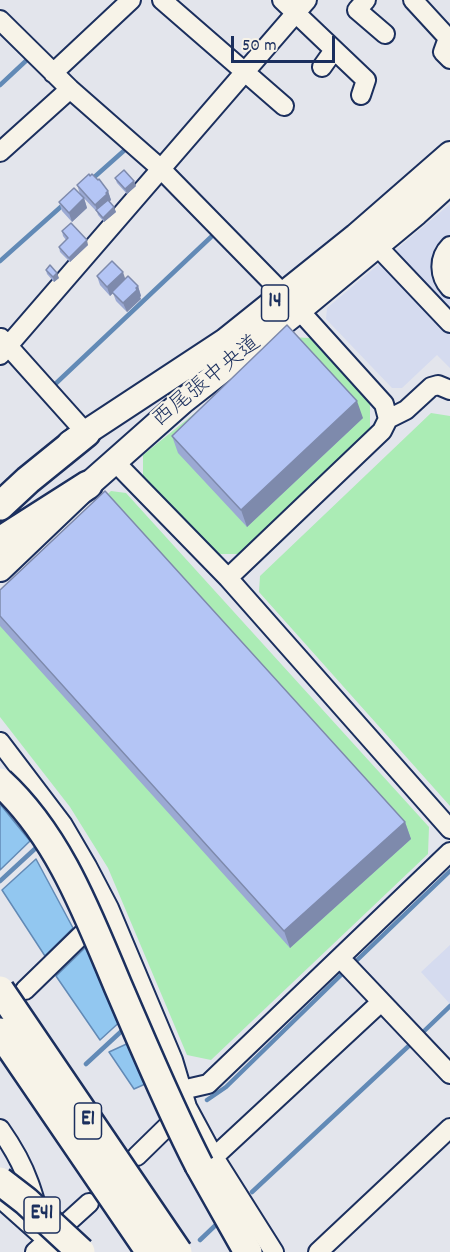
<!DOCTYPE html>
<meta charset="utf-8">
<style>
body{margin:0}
#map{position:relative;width:450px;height:1252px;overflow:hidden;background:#e3e5ec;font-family:Dekko,sans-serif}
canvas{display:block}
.scale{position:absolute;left:231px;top:36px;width:104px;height:27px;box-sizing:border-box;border:3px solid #1b2f5e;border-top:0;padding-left:8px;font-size:18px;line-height:21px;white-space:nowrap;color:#1b2f5e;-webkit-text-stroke:4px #f7f3e8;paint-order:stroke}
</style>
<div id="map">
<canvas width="450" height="1252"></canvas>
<div class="scale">50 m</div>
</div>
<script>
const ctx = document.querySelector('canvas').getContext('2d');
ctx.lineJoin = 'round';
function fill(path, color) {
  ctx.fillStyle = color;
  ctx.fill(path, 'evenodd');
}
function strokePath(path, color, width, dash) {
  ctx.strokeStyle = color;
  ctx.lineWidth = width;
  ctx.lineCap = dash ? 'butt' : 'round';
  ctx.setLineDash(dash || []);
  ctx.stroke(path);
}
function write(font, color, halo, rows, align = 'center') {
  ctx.font = font + ' Dekko,"Klee One",sans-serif';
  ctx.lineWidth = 4.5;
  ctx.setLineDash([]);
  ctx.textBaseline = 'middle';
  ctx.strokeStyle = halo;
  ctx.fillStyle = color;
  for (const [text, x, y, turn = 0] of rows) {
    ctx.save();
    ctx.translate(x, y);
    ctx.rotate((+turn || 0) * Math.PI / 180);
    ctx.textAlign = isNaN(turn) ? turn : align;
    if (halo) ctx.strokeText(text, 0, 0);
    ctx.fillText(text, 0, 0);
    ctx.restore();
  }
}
fill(new Path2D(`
 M450,204V368L437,355L402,388H392L326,319L327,308Z
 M450,945V1004L421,972Z`), '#d5dbef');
fill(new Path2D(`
 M289,337L310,338L370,403V429L240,554H218L143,476V455Z
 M431,413L450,416V806L259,592L260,576Z
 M111,491L126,493L429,827L428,854L211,1060L187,1055L108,868L70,807L0,717V595Z`), '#abecb5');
const water = new Path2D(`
 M0,804L30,841L0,870Z
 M36,859L73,928L45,956L2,890Z
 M91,942L136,1007L100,1040L56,976Z
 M144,1036L161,1077L134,1089L109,1052Z`);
fill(water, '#92c7f0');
strokePath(water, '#628ab6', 1.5);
strokePath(new Path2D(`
 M0,85L29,58
 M91,180L127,148
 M0,261L64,204
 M51,388L211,237
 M0,881L38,846
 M354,963L450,871
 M420,1035L450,1006
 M86,1064L126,1027
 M207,1100L226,1087L342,974
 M252,1192L414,1041
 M200,1240L221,1220`), '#628ab6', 4.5);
const minor = new Path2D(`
 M162,0L284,106
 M282,0L366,80L361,95
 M366,0L357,10L385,34
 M413,0L448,38L443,52L450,59
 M0,20L70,89L160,168L299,310L384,404L388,419
 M322,67L334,50
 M53,73L131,0
 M0,152L70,89
 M377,246L450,323
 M450,246C438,258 439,276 450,288
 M1,338L86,433
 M0,355L307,0
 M114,461L228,578L450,829
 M228,578L382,431L388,419L406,410L431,387L438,385L450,390
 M0,742L63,825L87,866L109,908L173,1060L187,1107L214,1157L274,1252
 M340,958L450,1074
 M25,990L99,918
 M182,1090L208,1084L450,852
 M0,1129C12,1146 22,1163 29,1183C38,1207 41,1233 58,1252
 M137,1156L183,1111
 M214,1157L381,1002
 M0,1198L46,1239
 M35,1252L89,1203
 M318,1252L450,1128`);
const major = new Path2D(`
 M70,443L225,341L356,236L450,154
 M0,569L88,485L183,401L299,310L416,213L450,182`);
const highway = new Path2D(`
 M0,506L28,480L86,433
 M0,541L88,485
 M199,1165L248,1252`);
strokePath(minor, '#1b2f5e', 22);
strokePath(major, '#1b2f5e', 28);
strokePath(highway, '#1b2f5e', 32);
strokePath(minor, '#f7f3e8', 18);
strokePath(major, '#f7f3e8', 24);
strokePath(highway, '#f7f3e8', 27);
const highwayBridge = new Path2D(`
 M0,782C59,836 88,915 118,986C144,1046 169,1107 199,1165
 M0,990L178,1252
 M0,1032L150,1252
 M0,1181L26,1201L81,1252`);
strokePath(highwayBridge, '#1b2f5e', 32, []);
strokePath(highwayBridge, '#f7f3e8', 27);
fill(new Path2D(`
 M115,178L136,186L127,194L117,183Z
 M77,185L108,191L111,200L110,201V203L116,212L104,222L98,215L97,212L80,194Z
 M84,198L87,208L72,222L62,211L59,202Z
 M62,231L88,245L70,262L60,252L59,247L66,240L63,236Z
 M46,270L59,278L54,282L47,274Z
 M97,276L125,279L138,286L141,296L140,297L141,299L127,312L116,301L113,293L110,296L100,285Z
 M363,418L247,527L178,453L172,436Z
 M0,590L405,822L411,839L290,948L0,626Z`), '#9ba9d3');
fill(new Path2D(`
 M134,181L136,186L127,194L125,189Z
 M108,191L111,200L110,201V203L99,214L95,205Z
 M84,198L87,208L72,222L69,213Z
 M114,207L116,212L104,222L103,218Z
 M87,240L88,245L70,262L69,258Z
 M123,272L126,281L110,296L107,287Z
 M57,273L59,278L54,282L53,277Z
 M138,286L141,296L140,297L141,299L127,312L123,303Z
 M357,401L363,418L247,527L241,510Z
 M405,822L411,839L290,948L284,931Z`), '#7e8aac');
const building = new Path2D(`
 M124,170L134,181L125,189L115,178Z
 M89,174L90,176L92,174L98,180L99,179L108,191L106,193L107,194L95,205L77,185Z
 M74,188L84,198L69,213L59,202Z
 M108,200L114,207L103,218L96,210Z
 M71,223L87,240L69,258L59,247L68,238L62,231Z
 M112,261L123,272L107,287L97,276Z
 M50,265L57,273L53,277L46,270Z
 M128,276L138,286L136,288L137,290L123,303L112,292Z
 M287,325L357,401L241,510L172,436Z
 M105,491L405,822L284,931L0,616V590Z`);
fill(building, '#b4c5f5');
strokePath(building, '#7e8aac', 1.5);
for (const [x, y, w] of [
 [275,303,27],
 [88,1121,27],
 [42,1215,36]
]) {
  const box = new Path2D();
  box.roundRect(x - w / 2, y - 18, w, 36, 4.5);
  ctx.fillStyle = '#f7f3e8';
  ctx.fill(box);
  strokePath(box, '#1b2f5e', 1.5);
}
write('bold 21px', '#1b2f5e', null, [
 ["14",275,303],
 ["E1",88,1121],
 ["E41",42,1215]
]);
write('22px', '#1b2f5e', '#f7f3e8', [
 ["西尾張中央道",208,383,-39]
]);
</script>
